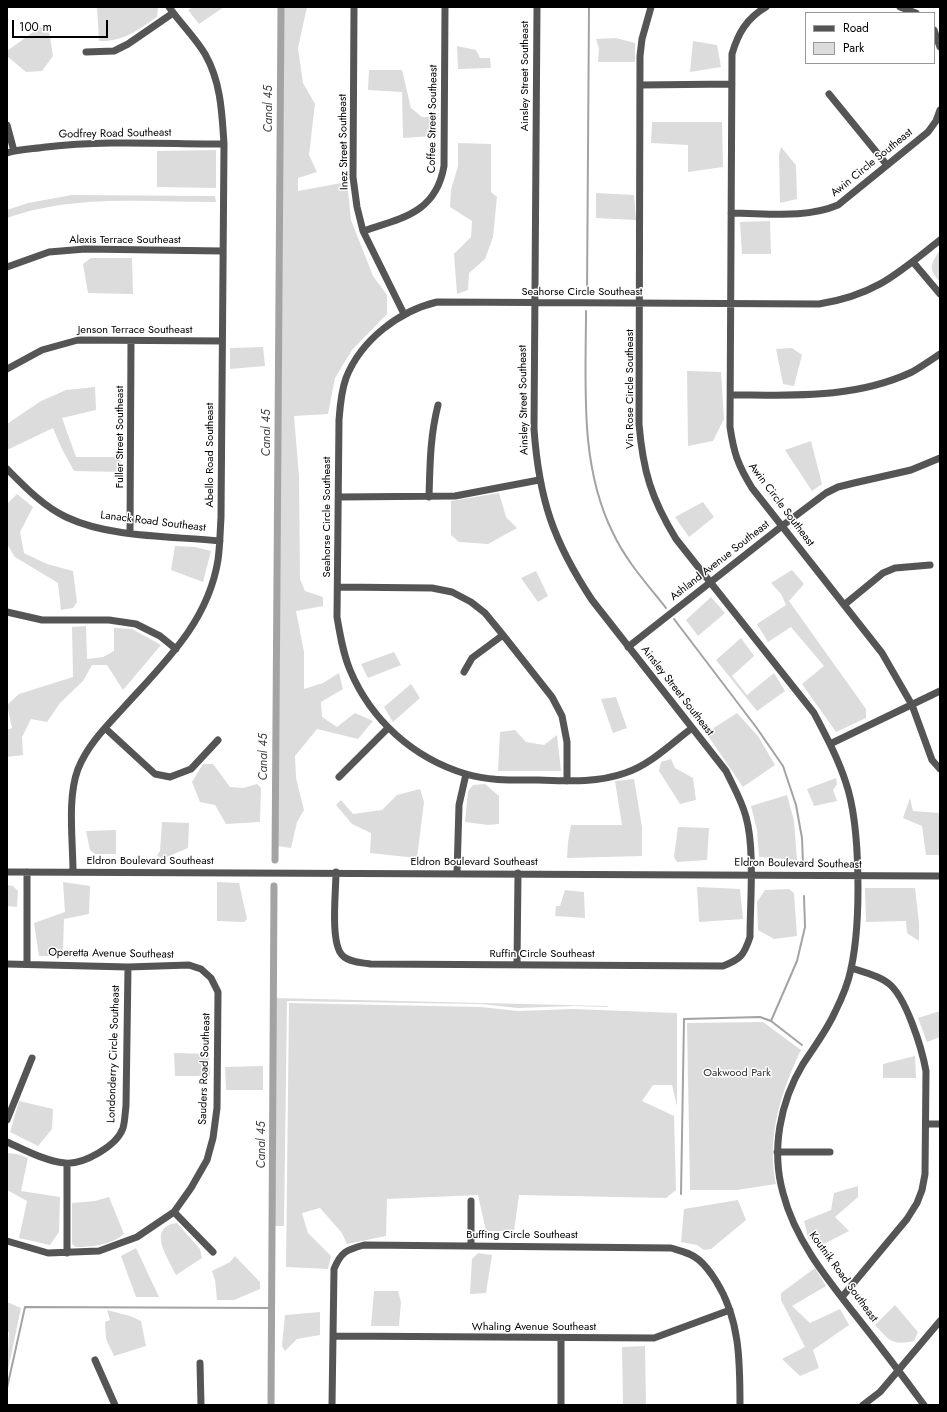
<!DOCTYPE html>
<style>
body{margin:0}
#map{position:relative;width:947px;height:1412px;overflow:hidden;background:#fff;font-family:Jost,sans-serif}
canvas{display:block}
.frame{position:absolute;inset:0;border:8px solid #000;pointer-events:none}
.legend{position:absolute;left:805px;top:12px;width:130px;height:52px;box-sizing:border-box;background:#fff;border:1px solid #999;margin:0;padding:5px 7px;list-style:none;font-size:12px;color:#000}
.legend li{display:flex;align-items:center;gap:8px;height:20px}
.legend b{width:20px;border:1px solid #999}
.scale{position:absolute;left:12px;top:20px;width:96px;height:18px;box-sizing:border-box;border:2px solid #000;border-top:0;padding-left:5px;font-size:12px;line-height:14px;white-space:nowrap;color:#000;-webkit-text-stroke:3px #fff;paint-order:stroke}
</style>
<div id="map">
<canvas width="947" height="1412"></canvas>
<div class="frame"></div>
<ul class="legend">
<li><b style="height:5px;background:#555"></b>Road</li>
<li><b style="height:11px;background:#dcdcdc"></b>Park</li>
</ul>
<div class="scale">100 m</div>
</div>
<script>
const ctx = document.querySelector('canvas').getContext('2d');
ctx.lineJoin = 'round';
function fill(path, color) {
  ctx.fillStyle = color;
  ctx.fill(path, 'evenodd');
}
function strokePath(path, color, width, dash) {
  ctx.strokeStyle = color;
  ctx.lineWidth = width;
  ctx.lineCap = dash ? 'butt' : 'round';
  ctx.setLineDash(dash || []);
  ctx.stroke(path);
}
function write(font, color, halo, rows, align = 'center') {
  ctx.font = font + ' Jost,sans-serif';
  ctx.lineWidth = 3;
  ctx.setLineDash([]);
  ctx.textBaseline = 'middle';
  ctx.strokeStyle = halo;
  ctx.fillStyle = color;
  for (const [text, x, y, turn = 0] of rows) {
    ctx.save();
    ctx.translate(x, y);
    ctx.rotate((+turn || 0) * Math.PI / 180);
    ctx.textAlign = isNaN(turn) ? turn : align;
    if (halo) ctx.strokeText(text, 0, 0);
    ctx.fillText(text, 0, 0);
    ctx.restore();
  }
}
fill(new Path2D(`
 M97,7H158L157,17C138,30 123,42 99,41Z
 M193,7H224L199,24L188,10Z
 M284,7H307L298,48L303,83L315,104L309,155L317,172L298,178V191L347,182L351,220L373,276L387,295V314L352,350L335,378L328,414L294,416L299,476L300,579L305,591L323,597V606L296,611L304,652V689L323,683L339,673L343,689L321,702L322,717L337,727L355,713L373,721L358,739L317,729L295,756L296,778L304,810L297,822L291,848L278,846Z
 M40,27L49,31L53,56L42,71L26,72L7,56V51Z
 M616,38L635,43V62H598L599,49L596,39Z
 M693,41L717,45L721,67L690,72Z
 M457,46L476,50L480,58H490L491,68L458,69Z
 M369,70H402L411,108L422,117H431L433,136L403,138L402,92L368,90Z
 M652,122H722L723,167L688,172V145L651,143Z
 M458,143L491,144V192L497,197L493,237L485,259L469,273L468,290L457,294L454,254L471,237L472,221L450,207L451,190L458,166Z
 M781,147L796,165L797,199L780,203L779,155Z
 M216,150V188L157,187V151Z
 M596,193L634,195L636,220L596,218Z
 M72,195L215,196L216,202C147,202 73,194 7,218V210L28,203Z
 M770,221L771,254H742L740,222Z
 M940,250V282C928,268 930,265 940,250Z
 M91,258H132L133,294L88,293L83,264Z
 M263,347L265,366L230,369V348Z
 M792,348L802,355L794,386L783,384L776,349Z
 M687,371L721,372L724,419L713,441L688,446Z
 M95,387L96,410L62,418L76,457H120L123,472L74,471L62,449L53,428L7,450V424L41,401L66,390Z
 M811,441L822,484L812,491L785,450Z
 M499,493L506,517L517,528L488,544L459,542L451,535V501Z
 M17,494L33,507L20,532L24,553L47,564L73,571L77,602L73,608L61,610L58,583L15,557L7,544V504Z
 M703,502L714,517L689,537L675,517Z
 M175,546L195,547L211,551L203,582L171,570Z
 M792,570L804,584L789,601L866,709V718L836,732L802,684L824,666L791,627L768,642L757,624L786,605L781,594L771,583Z
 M536,571L548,596L538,602L521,578Z
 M711,597L725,613L698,636L686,620Z
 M86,626L87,659L103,657L114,651V628L132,629L161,645L123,690L107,665H92L83,681L60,703L47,722L31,719L22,737L23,755L7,757V730L12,728L7,705L19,694L73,677L72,627Z
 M741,638L754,656L732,676L747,695L774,673L785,691L757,711L716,660Z
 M394,652L401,665L368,678L361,664Z
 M411,684L420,698L393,722L384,707Z
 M616,697L627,728L613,733L601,699Z
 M737,713L758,736L775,765L743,787L706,733Z
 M515,730L526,742L544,745L557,735L561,771H498L500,732Z
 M671,759L675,768L693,778L696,800L680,804L659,771L661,762Z
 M203,764H213L230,787L243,788L257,784L261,788L260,822L226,824L215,805L200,802L192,782Z
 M836,778L837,784L833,790L837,801L814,806L807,789Z
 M634,779L642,827V856L567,858L568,842L571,825H622L615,781Z
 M485,784L499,796V824L488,825L465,822L468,791L473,785Z
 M420,789L424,802L417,858L370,853L371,833L352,824L336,805L341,800L353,814L382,810L397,795Z
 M787,795L794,821L797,860L759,857L757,830L751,806Z
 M910,798L913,811L940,813V855H926L922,826L903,818Z
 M162,822L189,823L188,848L162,859L157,855L160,851Z
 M678,827L709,828L707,860L677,862L674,857Z
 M116,830V854H95L90,850L86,831Z
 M63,882L90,886L89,914L64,919L63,951L58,956H39L34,923L65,912Z
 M217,882L239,883L247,919L244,922L217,921Z
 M7,885L13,886L18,891L17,907L7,906Z
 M697,887L740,889L743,919L699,922Z
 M865,888H915L919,923V941L907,933L906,921L866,922Z
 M789,889L794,893L797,936L774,939L758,930L757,902L765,890Z
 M565,890L584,892L585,918L555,916L556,906H560Z
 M275,998L607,1006L608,1007L574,1006L518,1008L481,1004L287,1001L284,1226H269Z
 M289,1003L481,1007L518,1011L573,1009L677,1013V1106L672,1085H653L642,1101L674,1116L676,1190L666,1198L519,1195L514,1231H486L478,1195L387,1199L386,1236L347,1244L342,1233L320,1208L302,1213L308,1233L331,1256L328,1269L286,1267Z
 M940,1011V1037L927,1042L918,1018Z
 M763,1022L801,1050C781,1091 766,1139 776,1184L737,1190H690L687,1023Z
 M174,1053L209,1054L210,1076H175Z
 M915,1056L916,1078H883V1064Z
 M263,1066V1090H226L225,1067Z
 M19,1101L53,1109L52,1129L38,1146L10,1132Z
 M7,1153L17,1154L28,1158L21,1191L60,1197L59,1232L50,1245L19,1238L27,1201L7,1190Z
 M858,1186V1197L835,1217L849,1231L818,1247L808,1237L804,1221L831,1210L834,1193Z
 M109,1197L124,1234C111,1245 92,1247 76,1247L72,1244V1203L95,1201Z
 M738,1200L746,1220L711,1249L704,1250L697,1245L681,1242L684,1209Z
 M177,1223L200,1249L202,1258L176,1275C168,1258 146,1227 177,1223Z
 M136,1248L159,1297H136L121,1256Z
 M478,1253L492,1255L486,1293L470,1294L472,1259Z
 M235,1256L260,1282V1289L234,1300H217L215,1280L212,1271L230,1262Z
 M815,1268L826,1286L792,1306L810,1323L840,1309L849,1325L813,1350L819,1368L800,1376L782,1359L805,1347L781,1300V1293Z
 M374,1291H398L401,1302L399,1326H371Z
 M7,1302L21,1308L7,1375L9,1332H7Z
 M895,1305L918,1332L914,1341C892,1346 889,1340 875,1325Z
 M107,1310L130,1316L141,1321L146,1346L114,1356L106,1339L105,1322L110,1320Z
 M320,1312V1335L297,1339L285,1351L282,1346L285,1315Z
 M645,1346L646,1405H623L622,1347Z`), '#dcdcdc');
strokePath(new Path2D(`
 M587,293L589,7
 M586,311C586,385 579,465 613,533C626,561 647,584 666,608
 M674,619L756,727L783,766L796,805L802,838L803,864
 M771,1021L797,961L805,927L804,896
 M681,1194L684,1019L760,1017L771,1021L802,1045
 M7,1388L25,1307L271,1308`), '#a3a3a3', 2);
strokePath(new Path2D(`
 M275,860L281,7
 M271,1405L274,886`), '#a3a3a3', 7);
strokePath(new Path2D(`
 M354,7L353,177L357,207L363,231L404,314
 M651,7L642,39L640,56L639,424C643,471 651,498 676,539L814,713C826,736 838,758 846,783C861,827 861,923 851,969C848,984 842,998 835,1012C827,1030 814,1047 803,1064C780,1102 771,1150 783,1193C795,1240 827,1279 857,1317C880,1346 902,1375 924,1405
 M766,7C747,18 738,33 732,54L730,427C734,454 738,465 752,488L882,653L912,705L932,760L940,769
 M900,7L916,13
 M934,30L940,47
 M86,52L114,51L128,44L173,13
 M640,85L732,84
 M829,94L887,165
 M7,125L14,151
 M7,153C19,149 33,149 46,147C105,140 165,144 224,144
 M731,213C766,213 805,219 838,205L928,132L936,121L940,110
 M363,231C402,218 436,213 444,166L445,7
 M913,262L940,294
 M7,267L49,252L85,249L222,251
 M7,369L42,350L78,340L222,341
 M731,395C793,395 854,399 912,372C921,367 931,360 940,354
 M7,469C25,487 43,506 66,517C110,538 172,536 220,541
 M339,497L455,496L539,480
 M429,497C430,464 430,437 438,405
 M130,533L131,341
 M338,587L432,588L452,592L471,602L485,613L503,635L552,697L562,716L567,742V781
 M844,605L883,573L895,568L930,565
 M7,612L42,620H109L136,624L160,636L176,649
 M628,647L782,526L826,493L838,487L854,483L911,470L940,458
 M464,672L472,658L503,635
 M105,728L155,774L170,777L191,769L218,740
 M692,728C672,743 650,765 625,773C597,783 567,781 538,780C514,780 489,781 466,774C413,758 371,720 350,670C343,653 340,635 337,617L339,420C340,406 341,392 346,378C361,340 399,311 437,302L819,304C875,295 897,274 940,240
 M830,744L940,691
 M339,777L388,728
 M7,872L940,876
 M27,872V964
 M73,872C73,841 67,798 78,769C88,744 107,726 125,706C165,662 208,622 218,560C220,546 220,532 221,518L224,144C222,113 221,82 205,54C195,37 180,23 169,7
 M336,872C336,891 330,942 342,955C348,962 362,963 371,964L723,966C741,959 744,955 750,937C750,902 755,849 746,817C742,801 733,786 726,771L592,600C553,541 539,499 534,429L537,7
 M457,873L459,805L466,774
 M7,964L128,967L189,965L201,969L211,978L218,992L217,1108L213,1138L207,1160L191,1188L174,1212L137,1237L99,1251L48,1253L7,1241
 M517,964L518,873
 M7,1120L32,1058
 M927,1124H940
 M7,1142C25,1150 45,1161 65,1163C83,1165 117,1146 123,1128C125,1121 125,1113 126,1106L128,967
 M777,1152H830
 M67,1164V1253
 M471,1201V1246
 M174,1212L213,1252
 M842,1297L907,1219L917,1203L922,1190L925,1174L926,1071C922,1049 906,996 888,983C878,975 863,972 851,968
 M333,1336L654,1338L730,1310
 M95,1360L115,1405
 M200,1363L201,1405
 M332,1405L334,1269C341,1252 346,1250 364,1245L671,1248C681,1251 691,1253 699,1260C706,1266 711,1273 716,1281C740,1319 740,1362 740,1405
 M561,1405V1338
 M863,1405L880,1392L940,1321`), '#555', 7);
write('11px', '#000', '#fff', [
 ["Ainsley Street Southeast",525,76,-90],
 ["Coffee Street Southeast",433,119,-89],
 ["Godfrey Road Southeast",115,134,-1],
 ["Inez Street Southeast",344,142,-91],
 ["Awin Circle Southeast",872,163,-39],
 ["Alexis Terrace Southeast",125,240],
 ["Seahorse Circle Southeast",582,292],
 ["Jenson Terrace Southeast",135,330],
 ["Vin Rose Circle Southeast",630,389,-90],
 ["Ainsley Street Southeast",524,400,-91],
 ["Fuller Street Southeast",120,437,-90],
 ["Abello Road Southeast",210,455,-90],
 ["Awin Circle Southeast",781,505,53],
 ["Seahorse Circle Southeast",327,517,-90],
 ["Lanack Road Southeast",153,522,7],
 ["Ashland Avenue Southeast",720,561,-38],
 ["Ainsley Street Southeast",677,691,52],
 ["Eldron Boulevard Southeast",150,861],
 ["Eldron Boulevard Southeast",474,862],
 ["Eldron Boulevard Southeast",798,864,1],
 ["Operetta Avenue Southeast",111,954,1],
 ["Ruffin Circle Southeast",542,954],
 ["Londonderry Circle Southeast",114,1054,-88],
 ["Sauders Road Southeast",205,1069,-88],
 ["Buffing Circle Southeast",522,1235],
 ["Koutnik Road Southeast",843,1277,54],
 ["Whaling Avenue Southeast",534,1327]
]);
write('11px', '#333', '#fff', [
 ["Oakwood Park",737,1073]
]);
write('italic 12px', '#444', '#fff', [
 ["Canal 45",269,109,-90],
 ["Canal 45",267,433,-90],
 ["Canal 45",264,757,-90],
 ["Canal 45",262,1145,-90]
]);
</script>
